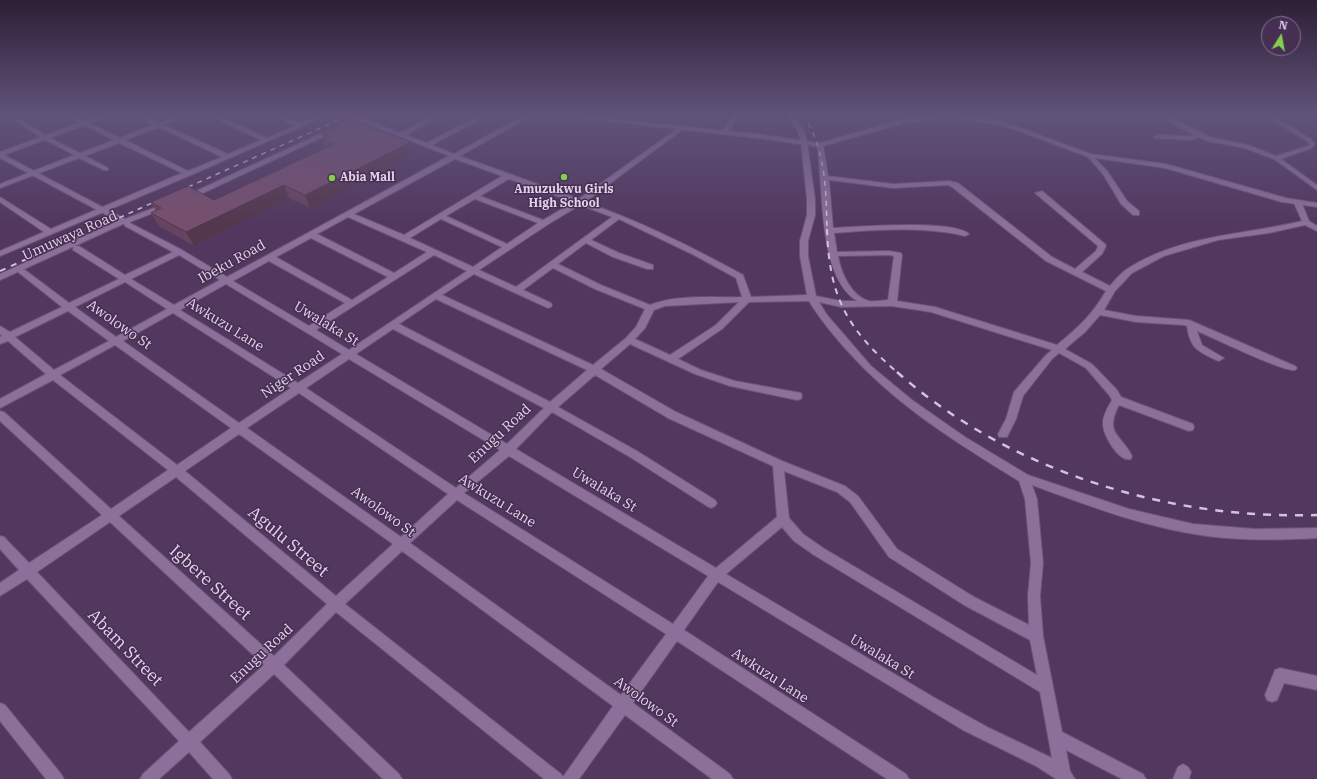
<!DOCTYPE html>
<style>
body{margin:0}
#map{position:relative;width:1317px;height:779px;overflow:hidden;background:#52385f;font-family:"IBM Plex Serif",serif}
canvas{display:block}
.north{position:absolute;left:1261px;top:16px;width:40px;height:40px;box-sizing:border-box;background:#472e53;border:1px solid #85708f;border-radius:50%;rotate:11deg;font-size:11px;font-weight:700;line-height:16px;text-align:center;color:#e2d3ea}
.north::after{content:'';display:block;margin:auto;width:14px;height:18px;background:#84cf4d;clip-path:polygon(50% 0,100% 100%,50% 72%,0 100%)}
</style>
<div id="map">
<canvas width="1317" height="779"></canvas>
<div class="north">N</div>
</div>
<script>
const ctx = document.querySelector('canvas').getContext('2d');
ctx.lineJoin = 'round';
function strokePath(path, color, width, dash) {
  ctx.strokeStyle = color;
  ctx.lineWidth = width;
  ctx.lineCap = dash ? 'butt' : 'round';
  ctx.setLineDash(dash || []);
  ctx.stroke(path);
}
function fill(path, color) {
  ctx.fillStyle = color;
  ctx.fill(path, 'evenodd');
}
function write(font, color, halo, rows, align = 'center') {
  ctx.font = font + ' "IBM Plex Serif",serif';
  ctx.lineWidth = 3;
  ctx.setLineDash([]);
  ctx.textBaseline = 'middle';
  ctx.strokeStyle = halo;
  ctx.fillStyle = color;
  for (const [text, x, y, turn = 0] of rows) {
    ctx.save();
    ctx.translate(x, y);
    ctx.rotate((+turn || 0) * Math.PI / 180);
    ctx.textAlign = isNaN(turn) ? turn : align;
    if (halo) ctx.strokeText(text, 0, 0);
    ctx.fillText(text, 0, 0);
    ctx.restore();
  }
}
const minor = new Path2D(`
 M6,115H14L48,137L80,153L114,140L65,115H73L120,138L153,125L134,115H143L159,123L179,115H188L164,125L228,154L261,140L208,115H217L267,138L295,126L274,115H283L300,123L319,115H328L191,175L0,256V251L44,232L0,202V197L51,229L182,173L119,143L85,156L108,168V170H104L79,158L0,188V184L74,155L44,139ZM159,127L222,157L188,171L125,140Z
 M433,115H441L406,135L427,143L480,115H488L432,145L454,154L525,115H533L460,156L579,199L678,128H682V130L585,202C640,221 692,247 743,275L751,297L807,295L800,256V241L807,215V199L801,142L798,131L786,115H792L804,131L807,142L815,199V215L808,241V256L816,296L841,301H857C817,276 824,187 817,144L820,142L823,144L828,176L893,184L949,181L958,183L1052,257L1075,269L1096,251L1098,246L1035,193L1042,191L1105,244L1106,246L1102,254L1082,272L1110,286C1115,280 1121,273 1127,269C1179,235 1244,235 1302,221L1294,203L1298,201H1301L1309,221L1317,226V231L1305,225L1269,233L1218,240L1164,256L1132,273L1115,291L1104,310L1136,316L1189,320L1295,366L1297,368L1295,370C1285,373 1212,337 1197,331L1202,345L1224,358L1219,361L1216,360C1197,351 1190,348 1187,326L1184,325L1136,322L1100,315L1085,332L1065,349L1092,364L1117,390L1121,397L1193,424L1194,427L1193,430L1189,431L1119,405C1104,434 1121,434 1132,456L1131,459C1119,463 1102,434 1103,423C1103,415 1108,407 1112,400L1109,395L1086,368L1059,353L1052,359L1023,396L1016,419L1007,437H999L998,434L1006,419L1014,392L1046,355L1052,350L931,312L892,306L841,307L819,302L827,315L871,366L912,400L965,437L1028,475L1129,509L1193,524L1255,529L1317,528V538C1281,540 1244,541 1207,536C1147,528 1089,506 1032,485L1037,499L1043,563L1040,596L1043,636L1062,732L1143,774L1146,779H1122L1066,750L1070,771L1075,779H1056L1036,766L963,730L718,582L684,630L906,774L909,779H887L677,641L633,703L730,774L733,779H712L625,715L579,779H544L336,612L284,665L399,774L402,779H383L274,674L200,742L229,774L232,779H213L189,752L159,779H140L143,774L179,741L27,579L0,596V583L19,570L0,549V536L4,537L29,563L102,515L0,421V411L4,412L111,509L168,470L53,380L0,408V399L46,374L8,341L0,344V337L2,336L0,334V326L10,332L62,307L18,272L22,269L25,270L69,303L119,279L73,250V246H79L125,275L173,252L125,226L124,224L128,222L182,250L227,277L449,156L358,120V118H362L400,133ZM455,159L502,176L404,235L354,214ZM509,179L574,202L543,220L480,196ZM829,180L893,188L948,185L952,187L1046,261L1106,291C1092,315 1079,327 1057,345L935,307L897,301L902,255L901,253L889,251L837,252L834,233C877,230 922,226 965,236L969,234C953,219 857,227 833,228ZM475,199L538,223L507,244L446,216ZM580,205L612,217L516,287L479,270L547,225ZM348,217L427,252L394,273L317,234ZM441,219L502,247L473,267L410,238ZM619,219L694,255L736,278L742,297C712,298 678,294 650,305L601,285L558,264L586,243L613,257L647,269H653V265L619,253L591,240ZM311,238L388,277L352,300L276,257ZM179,255L220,280L174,305L131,279ZM434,255L467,271L349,350L316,330ZM889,255L894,256L888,300C882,300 875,302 869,301C851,296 841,273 838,256ZM269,261L345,303L309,326L233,281ZM553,268L595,289L645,309L636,327L626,338L593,365L442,295L474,274L548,308L551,307L552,305L551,303L523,290ZM125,282L167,309L116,337L75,307ZM226,284L342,354L298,383L180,310ZM436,299L587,370L550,402L399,324ZM809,301C819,318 831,332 844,347C895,405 954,441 1019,481L1025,499L1031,563L1028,596L1029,625L974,597L897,549L858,496L845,486L782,461L676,412L601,369L630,344L695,374L730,386L797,400L801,399L802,396L801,393L735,381L701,370L678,359L722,329L749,302ZM739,302L716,325L670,355L635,339L645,328L654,310L665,306ZM68,311L109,341L54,370L15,337ZM173,313L291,388L239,423L123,341ZM393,329L544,408L507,444L356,354ZM115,345L231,428L177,465L60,375ZM349,359L500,450L456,488L306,388ZM595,375L668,418L773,466L777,517L716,568L516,449L552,412L630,457L707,506L711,508L715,506L717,503L715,500L637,451L558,407ZM299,393L448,494L401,537L247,428ZM239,434L393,544L336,596L185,471ZM509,456L708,576L673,624L464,493ZM784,471L837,492L850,502L889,557L964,605L1030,640L1037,675L823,548L803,534L789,518ZM176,477L327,604L274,656L119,516ZM457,500L666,634L621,695L410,543ZM110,522L264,665L189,732L37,572ZM782,527L794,541L814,555L1040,692L1052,758L989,728L935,698L726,574ZM402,551L613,706L563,777L561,774L345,604Z
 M734,115H740L726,134H722L721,133Z
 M1158,115H1166L1210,137L1248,145L1276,156L1308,146L1309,144L1307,141L1264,115H1272L1311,139L1315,144L1312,148L1281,159L1317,185V190L1274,159L1244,148L1208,141L1199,137L1191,140L1155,138L1154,137L1157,135L1190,136L1194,135Z
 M1088,155H1092L1108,172L1127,201L1139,211V215H1133L1121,204L1103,174L1088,157Z
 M1280,668L1317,676V690L1284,683L1277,700L1272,702L1267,700L1265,695L1275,670Z
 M0,703L5,705L61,774L64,779H46L0,721Z
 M1183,764L1188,767L1191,772L1189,779H1173L1178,767Z`);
const tertiary = new Path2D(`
 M101,115H111L4,155L125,219L164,204H170L171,206L130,222V225L123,224L0,280V274L118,221L0,158V152Z
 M361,115H370L190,199L183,197Z
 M552,115H576L757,134L820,143L903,119L932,115H966L996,120L1015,126L1091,154L1166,164L1286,198L1317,203V207L1282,202L1165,168L1088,157L1011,128L995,124L965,119L941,118L904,123L820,147L757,138Z`);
strokePath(minor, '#6a5575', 2);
strokePath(tertiary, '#6a5575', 2);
fill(minor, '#8c709a');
fill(tertiary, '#8c709a');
strokePath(new Path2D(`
 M803,115C826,149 826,190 827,230
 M179,191L350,115
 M92,230L161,199`), '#d3c3dc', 1.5, [5, 5]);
strokePath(new Path2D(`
 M827,229C829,297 847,329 898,373
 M0,271L94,229`), '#d3c3dc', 2, [6, 6]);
strokePath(new Path2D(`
 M897,372C1009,471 1168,520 1317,515`), '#d3c3dc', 2.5, [8, 8]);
fill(new Path2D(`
 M322,133L411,142L414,155L310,208L289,198L194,246L159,226L151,213L156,211L151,202L214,200L325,148L322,139L324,138Z`), '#66445f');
fill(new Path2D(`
 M411,142L414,155L310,208L305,195Z
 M284,185L289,198L194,246L186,232Z`), '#53374d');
const building = new Path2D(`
 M352,120L411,142L305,195L284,185L186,232L151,213L161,208L151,202L188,186L214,200L334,144L322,139L329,136L322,133Z`);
fill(building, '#774f6e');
strokePath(building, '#53374d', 1);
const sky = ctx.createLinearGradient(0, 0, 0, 224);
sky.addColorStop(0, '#2d1f34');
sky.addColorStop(0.51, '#60537a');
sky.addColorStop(1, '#60537a00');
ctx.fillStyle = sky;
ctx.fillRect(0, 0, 1317, 224);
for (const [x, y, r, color] of [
 [564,177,4,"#84cf4d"],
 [332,178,4,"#84cf4d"]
]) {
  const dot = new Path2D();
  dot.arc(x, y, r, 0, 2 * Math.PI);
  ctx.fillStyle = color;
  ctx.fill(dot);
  strokePath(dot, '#472e53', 1.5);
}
write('bold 12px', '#e2d3ea', '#472e53', [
 ["Abia Mall",340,178],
 ["Amuzukwu Girls",564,190,"center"],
 ["High School",564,204,"center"]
], 'left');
write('14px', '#e2d3ea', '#472e53', [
 ["Umuwaya Road",70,236,-24],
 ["Ibeku Road",232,262,-29],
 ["Uwalaka St",326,324,31],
 ["Awolowo St",119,325,35],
 ["Awkuzu Lane",225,325,32],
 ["Niger Road",293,375,-34],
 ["Enugu Road",500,434,-43],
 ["Uwalaka St",604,490,31],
 ["Awkuzu Lane",497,501,32],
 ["Awolowo St",383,512,36],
 ["Enugu Road",262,654,-43],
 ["Uwalaka St",882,657,31],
 ["Awkuzu Lane",770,676,33],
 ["Awolowo St",646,702,36]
]);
write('17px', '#e2d3ea', '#472e53', [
 ["Agulu Street",288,542,40],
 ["Igbere Street",210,583,42],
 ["Abam Street",125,648,46]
]);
</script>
